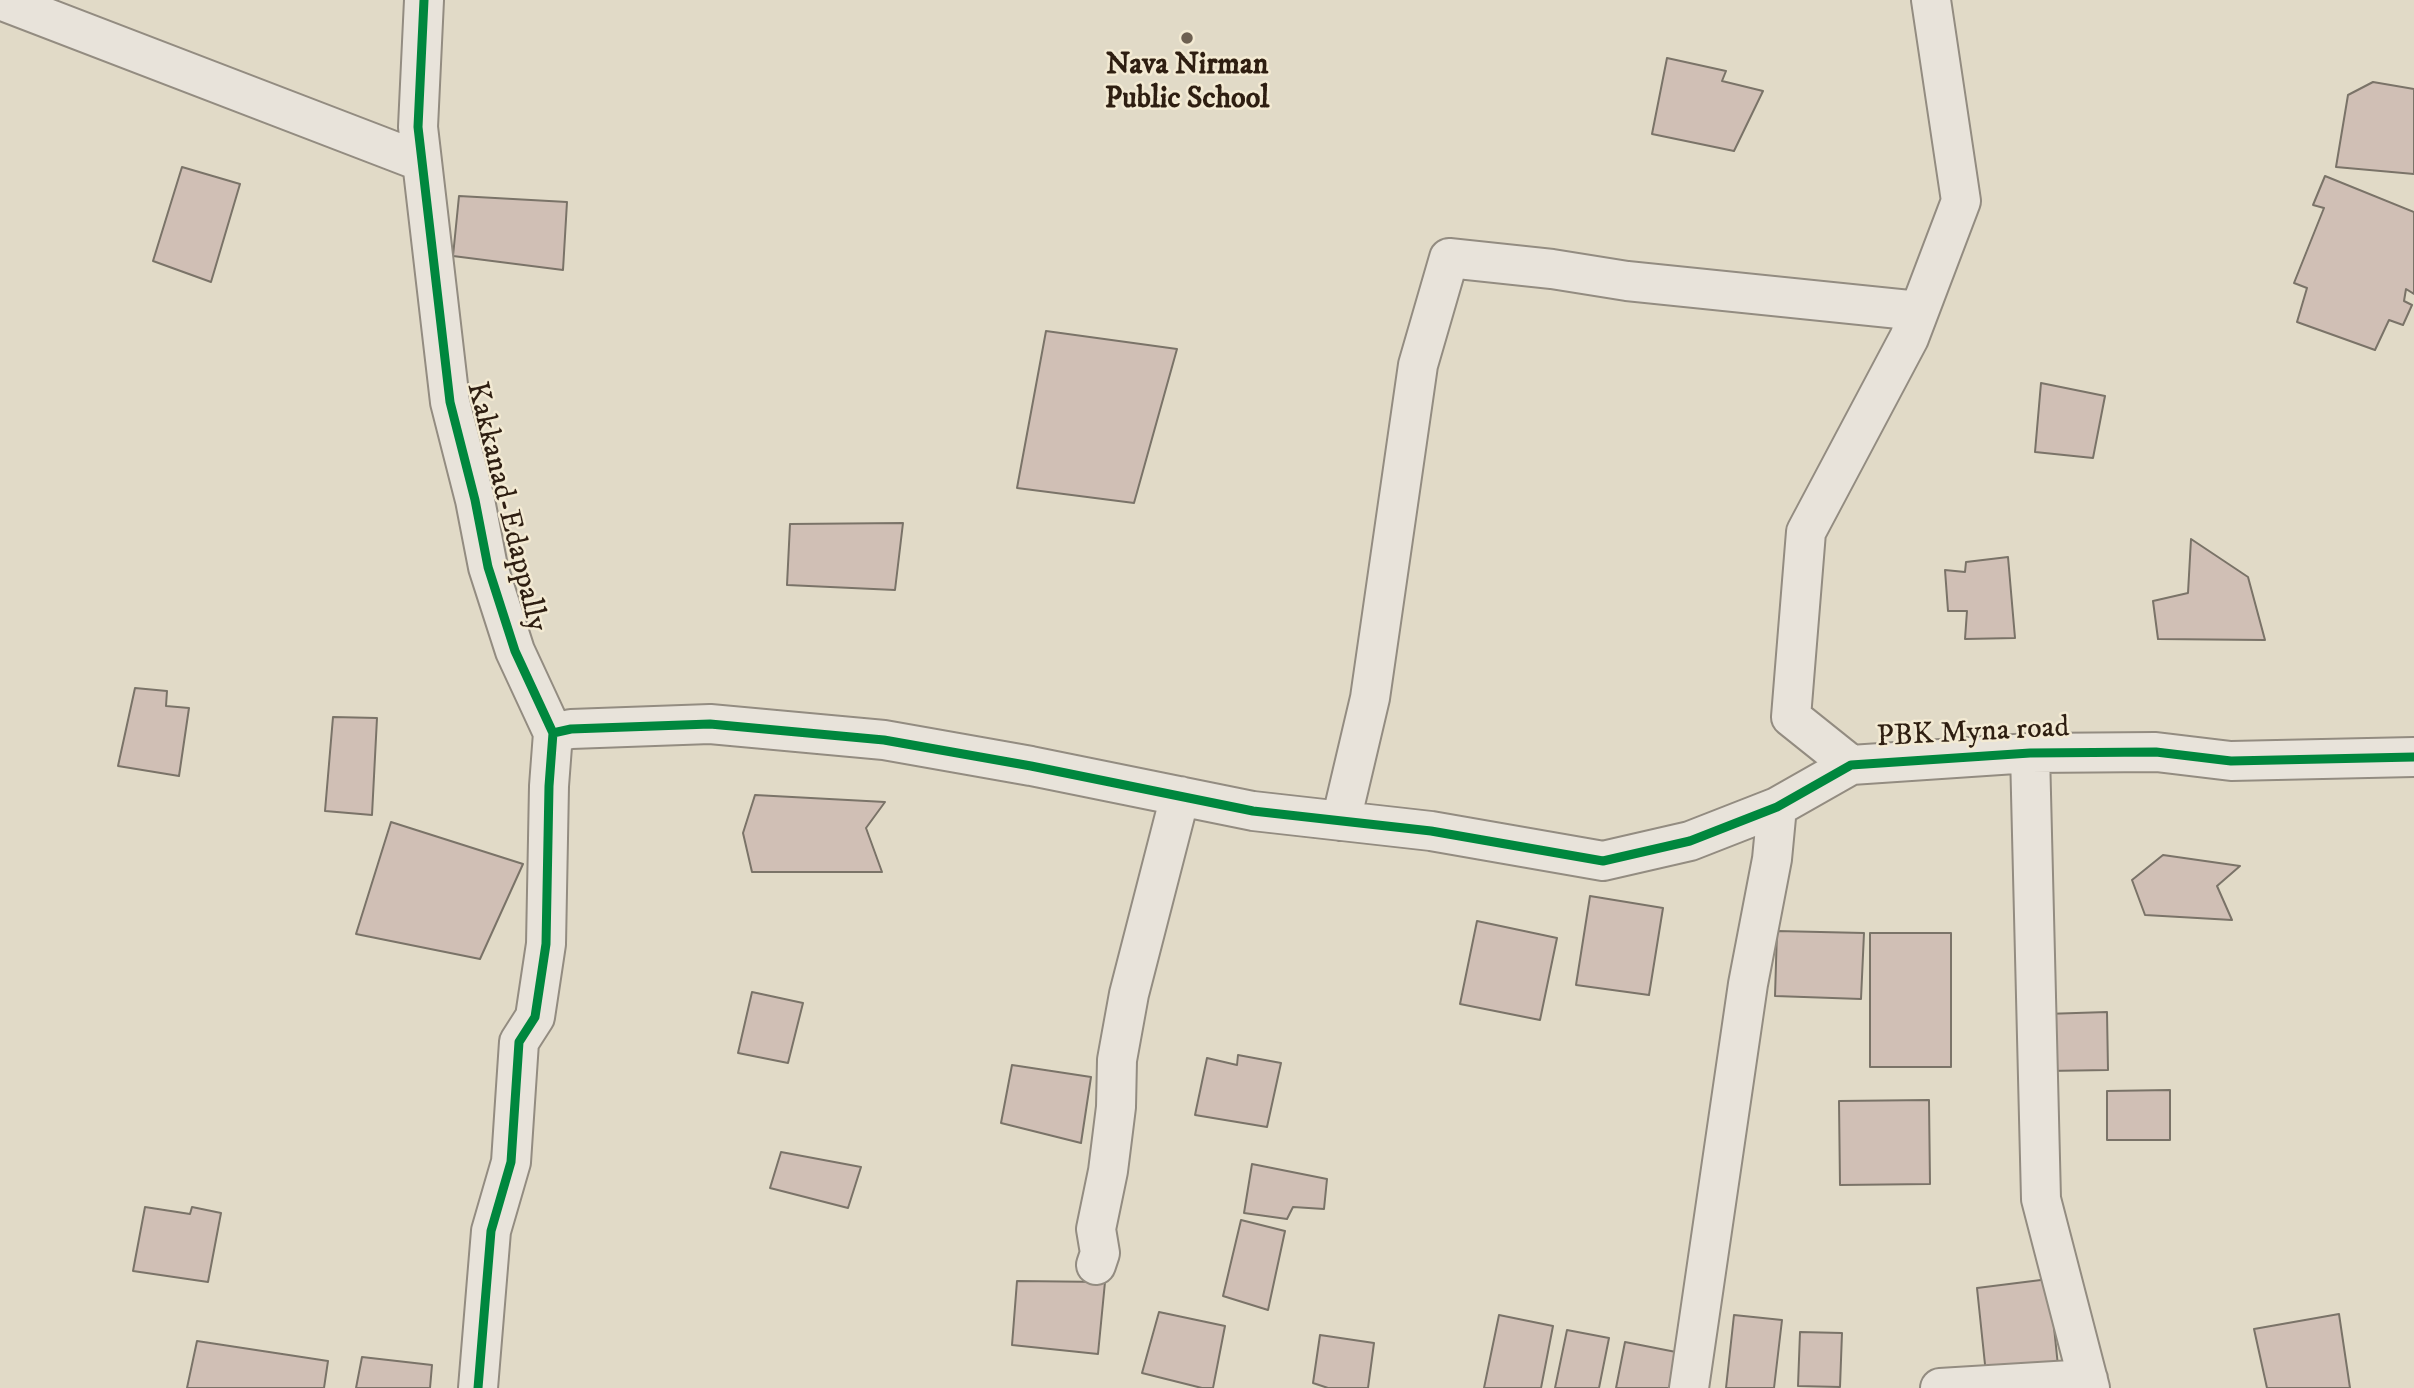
<!DOCTYPE html>
<style>
body{margin:0}
canvas{display:block;background:#e1dac7}
</style>
<canvas width="2414" height="1388"></canvas>
<script>
const ctx = document.querySelector('canvas').getContext('2d');
ctx.lineJoin = 'round';
function fill(path, color) {
  ctx.fillStyle = color;
  ctx.fill(path, 'evenodd');
}
function strokePath(path, color, width, dash) {
  ctx.strokeStyle = color;
  ctx.lineWidth = width;
  ctx.lineCap = dash ? 'butt' : 'round';
  ctx.setLineDash(dash || []);
  ctx.stroke(path);
}
function write(font, color, halo, rows, align = 'center') {
  ctx.font = font + ' "IM FELL DW Pica",serif';
  ctx.lineWidth = 5;
  ctx.setLineDash([]);
  ctx.textBaseline = 'middle';
  ctx.strokeStyle = halo;
  ctx.fillStyle = color;
  for (const [text, x, y, turn = 0] of rows) {
    ctx.save();
    ctx.translate(x, y);
    ctx.rotate((+turn || 0) * Math.PI / 180);
    ctx.textAlign = isNaN(turn) ? turn : align;
    if (halo) ctx.strokeText(text, 0, 0);
    ctx.fillText(text, 0, 0);
    ctx.restore();
  }
}
const building = new Path2D(`
 M1667,58L1726,71L1722,81L1763,91L1734,151L1652,134Z
 M2373,82L2414,89V174L2336,167L2348,95Z
 M182,167L240,184L211,282L153,261Z
 M2325,176L2414,212V294L2406,289L2404,301L2412,305L2403,325L2389,320L2375,350L2297,322L2307,288L2294,283L2324,208L2313,205Z
 M459,196L567,202L563,270L453,256Z
 M1046,331L1177,349L1134,503L1017,488Z
 M2041,383L2105,396L2093,458L2035,452Z
 M903,523L895,590L787,585L790,524Z
 M2191,539L2248,577L2265,640L2158,639L2153,601L2188,593Z
 M2008,557L2015,638L1965,639L1967,611H1948L1945,570L1965,572L1966,562Z
 M135,688L167,691L166,706L189,708L179,776L118,766Z
 M333,717L377,718L372,815L325,811Z
 M755,795L885,802L866,828L882,872H752L743,833Z
 M391,822L523,864L480,959L356,934Z
 M2163,855L2240,866L2217,886L2232,920L2145,915L2132,880Z
 M1590,896L1663,908L1649,995L1576,985Z
 M1477,921L1557,938L1540,1020L1460,1004Z
 M1777,931L1864,933L1861,999L1775,996Z
 M1870,933H1951V1067H1870Z
 M752,992L803,1003L788,1063L738,1053Z
 M2107,1012L2108,1070L2046,1071L2045,1014Z
 M1238,1055L1281,1063L1267,1127L1195,1115L1207,1058L1237,1065Z
 M1012,1065L1091,1077L1081,1143L1001,1123Z
 M2170,1090V1140H2107V1091Z
 M1929,1100L1930,1184L1840,1185L1839,1101Z
 M781,1152L861,1167L848,1208L770,1188Z
 M1252,1164L1327,1179L1324,1209L1293,1207L1287,1219L1244,1213Z
 M145,1207L190,1214L192,1207L221,1213L208,1282L133,1271Z
 M1241,1220L1285,1231L1268,1310L1223,1296Z
 M2049,1279L2058,1366L1986,1374L1977,1288Z
 M1017,1281L1105,1282L1098,1354L1012,1345Z
 M1159,1312L1225,1326L1213,1388H1202L1142,1373Z
 M2339,1314L2350,1388H2267L2254,1329Z
 M1499,1315L1553,1326L1541,1388H1484Z
 M1734,1315L1782,1320L1774,1388H1726Z
 M1567,1330L1609,1338L1599,1388H1555Z
 M1800,1332L1842,1333L1840,1387L1798,1386Z
 M1320,1335L1374,1343L1368,1388H1328L1313,1383Z
 M197,1341L328,1361L324,1388H187Z
 M1625,1342L1681,1353L1674,1388H1616Z
 M362,1357L432,1365L430,1388H356Z`);
fill(building, '#d0bfb5');
strokePath(building, '#7a7368', 2);
const minor = new Path2D(`
 M0,0L422,162
 M424,0L418,127L450,402L475,500L488,567L515,651L553,733L549,786L546,944L535,1017L519,1042L511,1162L491,1231L478,1388
 M553,733L571,729L710,724L884,740L1031,766L1253,811L1431,831L1603,861L1690,841L1777,807L1851,765L2030,753L2156,752L2231,761L2414,757
 M2030,753L2041,1199L2090,1388
 M1851,765L1791,717L1806,532L1909,338L1961,201L1931,0
 M1341,821L1370,698L1418,365L1449,258L1552,269L1627,281L1919,311
 M1096,1265L1100,1253L1096,1229L1108,1171L1116,1107L1117,1060L1129,994L1180,796
 M1689,1388L1748,984L1772,859L1777,807
 M1940,1388L2088,1379`);
strokePath(minor, '#938c81', 42);
strokePath(minor, '#e8e3da', 38);
strokePath(new Path2D(`
 M424,0L418,127L450,402L475,500L488,567L515,651L553,733L549,786L546,944L535,1017L519,1042L511,1162L491,1231L478,1388
 M553,733L571,729L710,724L884,740L1031,766L1253,811L1431,831L1603,861L1690,841L1777,807L1851,765L2030,753L2156,752L2231,761L2414,757`), '#00873e', 9);
for (const [x, y, r, color] of [
 [1187,38,7,"#6d6051"]
]) {
  const dot = new Path2D();
  dot.arc(x, y, r, 0, 2 * Math.PI);
  ctx.fillStyle = color;
  ctx.fill(dot);
  strokePath(dot, '#f3ead3', 2.5);
}
write('bold 30px', '#2e1e11', '#f3ead3', [
 ["Nava Nirman",1187,67],
 ["Public School",1187,101]
]);
write('30px', '#2e1e11', '#f3ead3', [
 ["Kakkanad-Edappally",505,507,76],
 ["PBK Myna road",1973,734,-3]
]);
</script>
